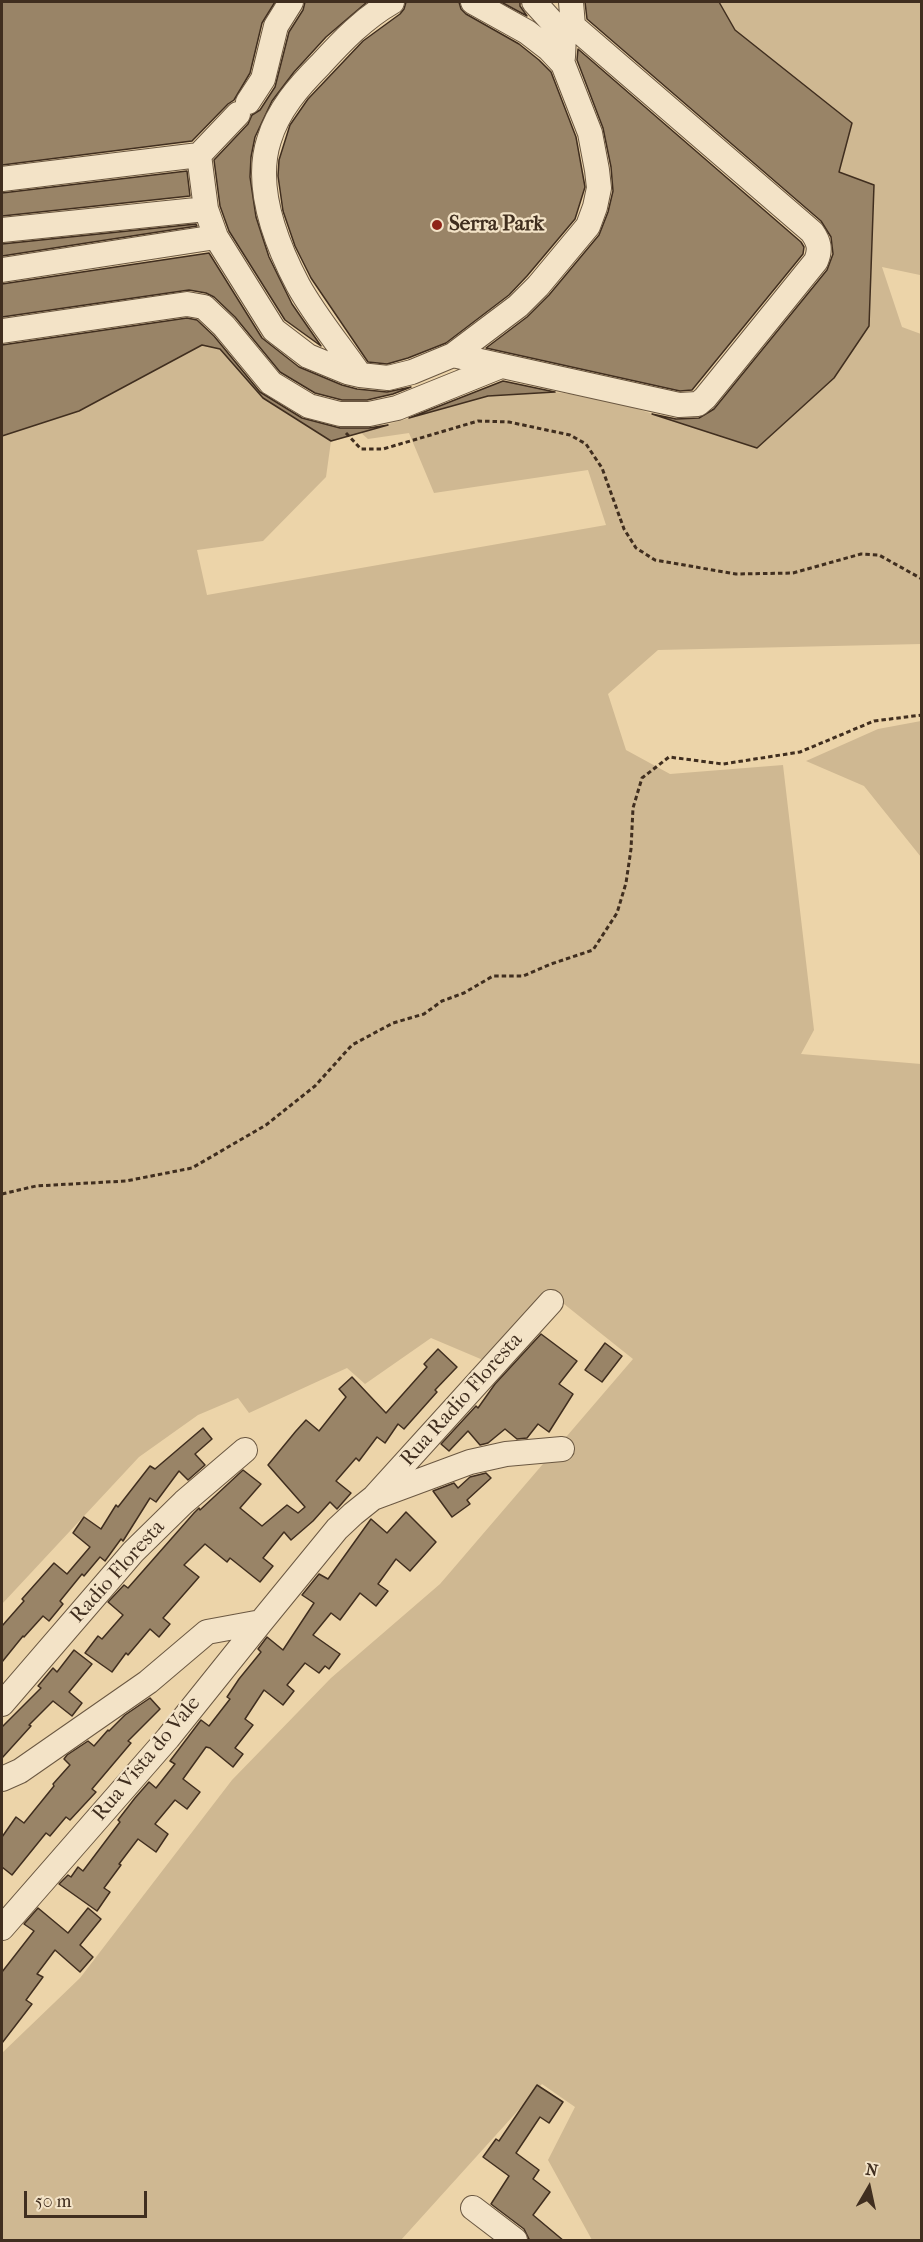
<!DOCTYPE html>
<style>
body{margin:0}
#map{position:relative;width:923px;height:2242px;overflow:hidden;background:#ecd4a9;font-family:"IM FELL French Canon",serif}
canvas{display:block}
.frame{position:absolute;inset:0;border:3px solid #402e1f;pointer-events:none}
.north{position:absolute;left:839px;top:2158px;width:60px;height:60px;-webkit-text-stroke:4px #f3e3c7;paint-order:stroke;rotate:9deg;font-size:16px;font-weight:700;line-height:24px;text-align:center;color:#402e1f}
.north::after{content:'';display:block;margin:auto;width:21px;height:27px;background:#402e1f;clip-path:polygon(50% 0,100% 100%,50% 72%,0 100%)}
.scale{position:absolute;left:24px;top:2191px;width:123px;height:27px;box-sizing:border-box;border:3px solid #402e1f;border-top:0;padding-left:8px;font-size:18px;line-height:21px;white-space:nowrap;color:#402e1f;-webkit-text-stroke:4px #f3e3c7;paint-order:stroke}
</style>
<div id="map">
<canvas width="923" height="2242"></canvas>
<div class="frame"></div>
<div class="north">N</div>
<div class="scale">50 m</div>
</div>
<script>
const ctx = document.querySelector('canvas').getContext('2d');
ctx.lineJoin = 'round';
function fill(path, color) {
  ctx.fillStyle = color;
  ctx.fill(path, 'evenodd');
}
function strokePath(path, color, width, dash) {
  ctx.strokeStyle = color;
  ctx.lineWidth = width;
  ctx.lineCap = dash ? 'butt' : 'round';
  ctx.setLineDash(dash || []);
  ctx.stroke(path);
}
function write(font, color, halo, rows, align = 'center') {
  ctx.font = font + ' "IM FELL French Canon",serif';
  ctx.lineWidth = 4.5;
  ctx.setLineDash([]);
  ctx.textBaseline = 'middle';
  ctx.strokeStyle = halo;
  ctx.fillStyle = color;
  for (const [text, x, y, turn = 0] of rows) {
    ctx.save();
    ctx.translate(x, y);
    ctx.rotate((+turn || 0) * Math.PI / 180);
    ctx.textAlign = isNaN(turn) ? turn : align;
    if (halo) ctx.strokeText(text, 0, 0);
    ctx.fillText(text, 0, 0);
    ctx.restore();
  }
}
fill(new Path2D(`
 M719,2H921V273L920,275L882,267L902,327L921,334V644L658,650L608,694L626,750L670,774L783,765L814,1030L801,1054L921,1064V2240H592L548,2160L575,2107L542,2084L401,2240H2V2053L80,1978L232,1780L331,1678L440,1584L633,1359L549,1292L483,1360L431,1338L365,1384L347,1368L249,1413L238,1398L198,1415L139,1457L2,1604V436L79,411L202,345L220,349L263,398L331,441L326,477L263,541L197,550L207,595L606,525L588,470L434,493L409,433L368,439L360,432L488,396L554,392L604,398L757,448L834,378L869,326L839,172L851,123L735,30Z
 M162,221L193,223L195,226L163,224L2,250V240Z
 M921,721H922L921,857L864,786L806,761L878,729Z`), '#cfb892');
const building = new Path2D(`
 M2,2H275L262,23L250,73L234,100L228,104L192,141L2,165Z
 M305,2H367L326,37L294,72L272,101L255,137L251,157L250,177L256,217L269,257L292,304L321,346L285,320L229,231L220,206L214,160L248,124L252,115L260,110L275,87L289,32L303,10Z
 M406,2H459L461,9L466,14L519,44L539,60L551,72L576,137L585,187L575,219L527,276L509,295L446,343L408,358L387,364L368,362L311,278L295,246L283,211L278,176L279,160L290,125L308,99L363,41L400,14L404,9Z
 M501,2H520V6L527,16Z
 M585,2H719L735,30L852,123L839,172L874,185L869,326L834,378L757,448L652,414L676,419L699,418L714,409L827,270L833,254L831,237L821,221L587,19Z
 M578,49L801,242L804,247L803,254L692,390L680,391L486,348L527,317L549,295L599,235L608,212L613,191L611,167L603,128L577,60Z
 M187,171L190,196L2,216V193Z
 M196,224L197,226L2,256V244Z
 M209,253L262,338L299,367L342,385L357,389L387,392L411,387L393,394L367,400H342L315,393L280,372L235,317L214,297L206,293L189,290L2,317V284Z
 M187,318L197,320L214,336L260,392L302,418L340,428H369L388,425L331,441L263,398L220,349L202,345L79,411L2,436V345Z
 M503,381L555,392L488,396L409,418Z
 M541,1334L577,1361L559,1384L573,1394L549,1432L538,1424L527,1438L517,1439L505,1429L488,1443L480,1445L468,1431L449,1451L441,1444L476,1406L478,1408L495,1384Z
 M605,1343L622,1356L602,1382L585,1370Z
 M438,1349L457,1367L435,1390L437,1392L404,1429L398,1424L385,1443L377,1437L359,1461L356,1458L336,1481L351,1493L337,1509L330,1502L313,1521L291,1540L284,1532L263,1558L273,1566L260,1582L230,1558L227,1562L205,1544L184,1565L199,1577L163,1618L170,1624L159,1637L150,1629L128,1655L126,1653L112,1672L85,1653L98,1636L102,1639L123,1615L108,1602L124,1585L128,1588L194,1513L199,1508L200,1510L243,1470L261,1484L240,1508L262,1526L287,1505L298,1513L305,1507L268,1465L296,1431L306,1420L319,1431L346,1397L339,1389L352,1377L386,1413L427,1367L424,1364Z
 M203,1428L212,1439L195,1454L205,1465L188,1480L179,1471L156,1502L150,1498L123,1541L121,1539L105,1561L100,1557L84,1576L82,1574L60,1601L63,1604L49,1621L43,1616L24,1637L23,1636L2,1662V1626L24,1601L22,1599L54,1563L67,1574L90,1547L73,1533L84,1517L101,1529L116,1505L118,1507L150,1466L155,1469Z
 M486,1473L491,1478L467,1500L470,1504L452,1517L433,1491L454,1483L458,1488L470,1477Z
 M406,1512L436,1542L410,1571L396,1559L378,1584L388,1591L376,1606L360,1593L340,1620L331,1613L313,1635L340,1654L329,1669L325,1666L319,1673L305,1663L287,1685L294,1691L283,1705L264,1690L245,1719L253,1725L235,1748L243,1754L233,1767L210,1748L206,1747L183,1779L200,1792L187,1809L175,1800L155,1824L168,1834L156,1852L138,1839L119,1864L121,1865L104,1888L110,1892L97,1911L59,1884L68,1875L71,1877L78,1867L83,1871L120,1822L118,1820L135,1798L149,1782L156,1788L175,1764L170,1761L201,1720L209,1726L230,1699L227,1697L239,1679L261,1652L258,1649L267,1637L283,1650L314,1603L302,1595L319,1574L328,1579L371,1519L387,1533Z
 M74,1650L92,1664L69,1692L82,1703L72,1716L53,1701L29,1725L31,1726L2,1758V1727L41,1688L38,1686L53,1668L57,1672Z
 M150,1698L160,1709L128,1741L131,1743L92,1789L96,1792L70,1820L66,1817L50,1836L46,1833L12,1875L2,1867V1837L16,1817L24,1823L54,1786L53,1784L70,1765L64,1759L67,1755L88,1741L94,1746L108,1730L109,1731L125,1715Z
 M38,1908L68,1933L88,1908L101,1919L80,1945L93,1957L80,1972L55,1950L37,1974L43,1977L26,2000L32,2004L2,2043V1972L34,1931L24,1924Z
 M537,2085L563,2102L549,2123L540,2117L516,2153L539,2170L533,2179L550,2192L533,2215L564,2241H530L524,2229L491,2204L509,2176L483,2157L496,2139L499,2141Z`);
fill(building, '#998467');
strokePath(building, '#402e1f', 1.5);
const minor = new Path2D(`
 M392,2C364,18 342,41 320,65C299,86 278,110 269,140C254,186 276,243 298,285C315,316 340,346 360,375L388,378L412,372L453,355L518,306L538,286L588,226L595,207L599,188L597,170L590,133L563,64L549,49L527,32L473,2
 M534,2L564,35L563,57
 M564,35L573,26L571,2
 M248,102L263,79L276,26L291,2
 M199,155L238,114
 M2,179L199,155L206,209L216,237L274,330L308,356L347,372L360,375
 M2,230L206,209
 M2,270L216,237
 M2,331L187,304L204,307L224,326L271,383L309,406L340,414H369L397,408L501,366
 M453,355L679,405L698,404L705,398L816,261C821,249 819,242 812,232L573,26
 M375,1496L551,1302
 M2,1704L133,1552L184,1502L245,1450
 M2,1779L20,1771L148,1682L207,1632L261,1622
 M2,1928L168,1738L261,1622L337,1529L353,1514L373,1498L470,1462L506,1454L562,1449
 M473,2208L515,2240`);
strokePath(minor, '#6b5842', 26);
strokePath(new Path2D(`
 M346,433L361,449H383L478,421L509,422L570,435L586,444L602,468L624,529L636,548L655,560L736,574L793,573L861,554L879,555L922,579
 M2,1194L36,1186L126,1181L192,1168L266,1125L315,1086L352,1045L393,1023L424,1014L442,1001L464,993L493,976H523L551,964L593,950L617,913L626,883L631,849L633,808L642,778L669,757L723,764L800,752L874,721L922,715`), '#402e1f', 3, [4.5, 3]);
strokePath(minor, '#f3e3c7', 24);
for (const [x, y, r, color] of [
 [437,225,6,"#8f2418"]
]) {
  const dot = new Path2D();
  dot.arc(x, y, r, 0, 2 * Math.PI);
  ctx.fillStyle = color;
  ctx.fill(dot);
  strokePath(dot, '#f3e3c7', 2);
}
write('bold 21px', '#402e1f', '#f3e3c7', [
 ["Serra Park",449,225]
], 'left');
write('21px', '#402e1f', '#f3e3c7', [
 ["Rua Radio Floresta",462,1400,-48],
 ["Radio Floresta",118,1572,-48],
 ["Rua Vista do Vale",147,1759,-50]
]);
</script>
